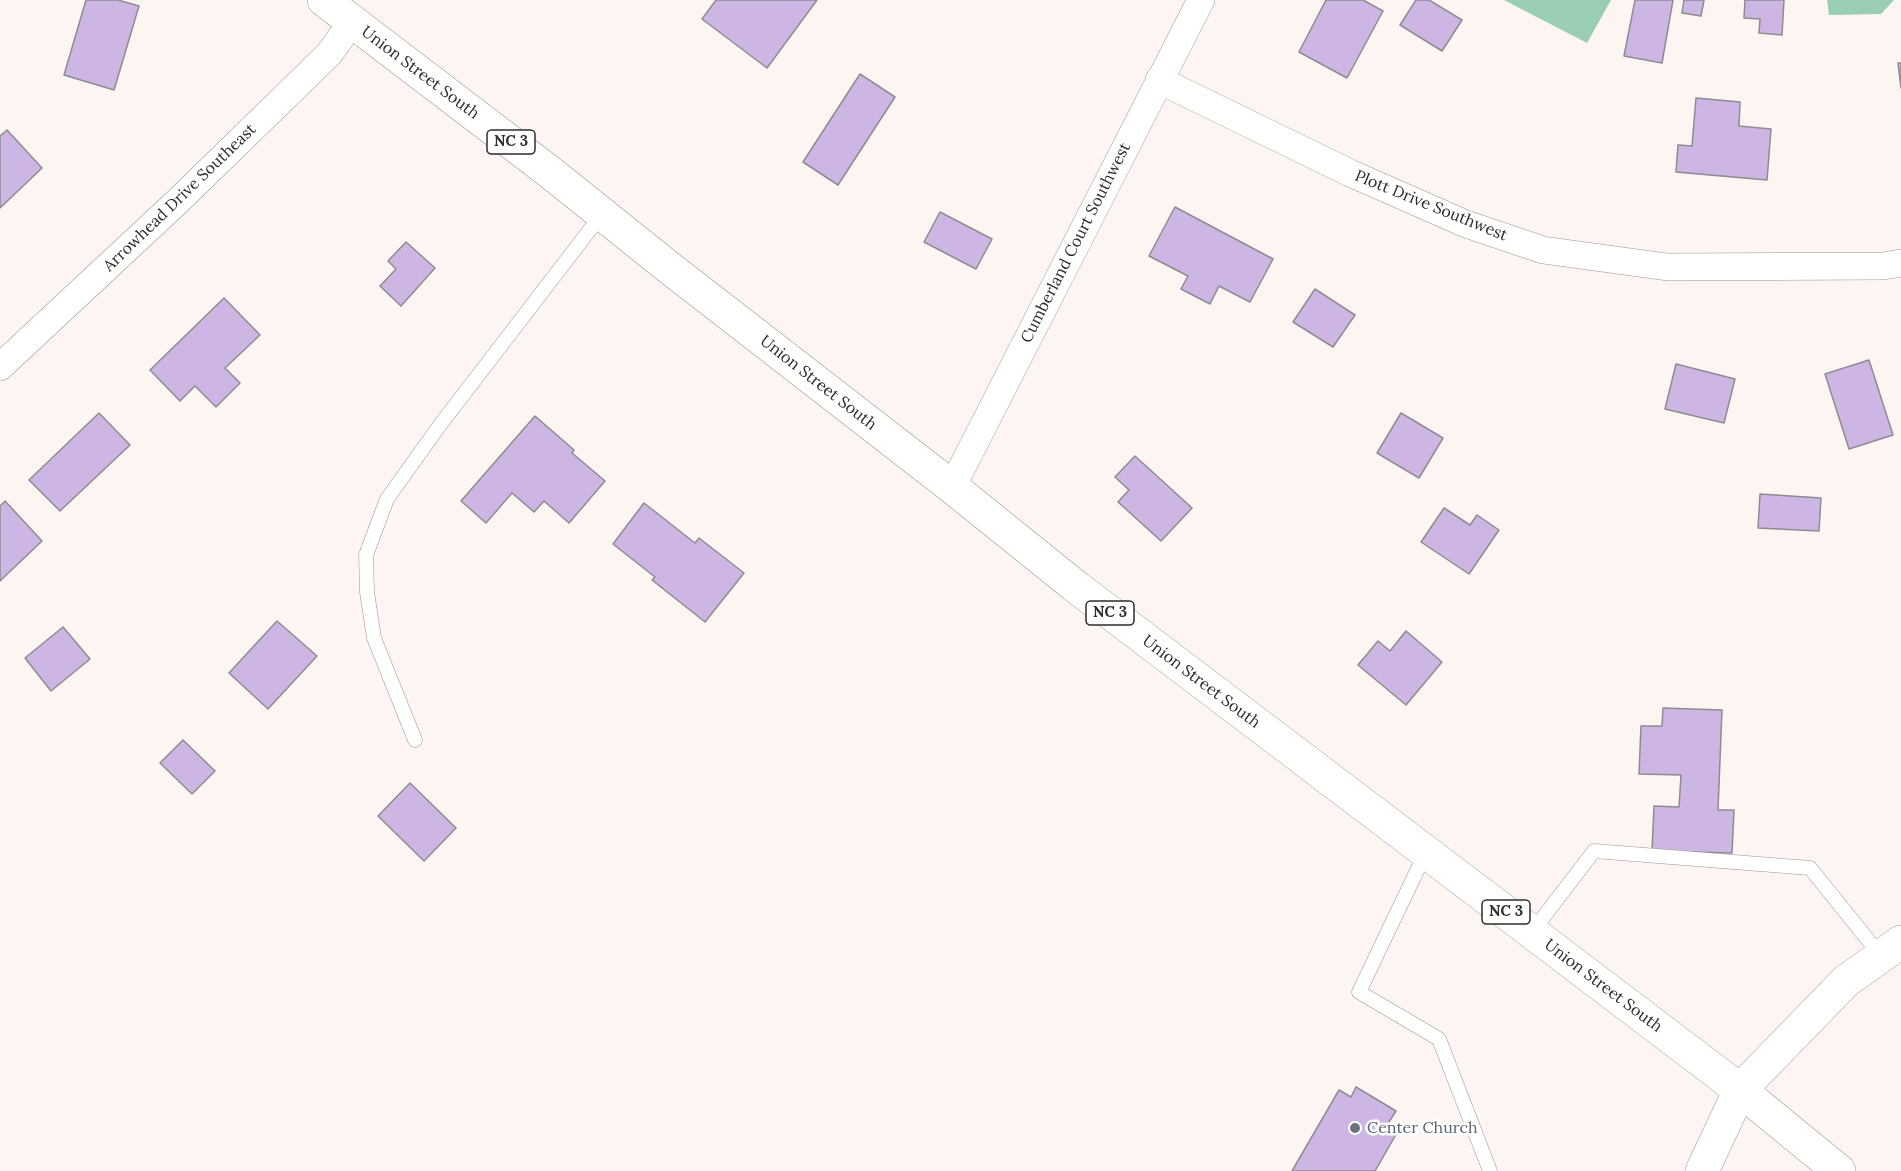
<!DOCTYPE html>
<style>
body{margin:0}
canvas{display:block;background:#fdf5f1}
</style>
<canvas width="1901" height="1171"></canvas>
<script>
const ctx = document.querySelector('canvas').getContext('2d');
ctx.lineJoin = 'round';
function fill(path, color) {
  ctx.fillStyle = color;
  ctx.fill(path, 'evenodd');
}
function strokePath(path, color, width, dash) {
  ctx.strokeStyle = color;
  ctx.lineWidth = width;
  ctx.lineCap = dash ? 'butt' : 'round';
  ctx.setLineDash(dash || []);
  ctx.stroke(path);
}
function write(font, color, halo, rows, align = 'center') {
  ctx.font = font + ' Lora,serif';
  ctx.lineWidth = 5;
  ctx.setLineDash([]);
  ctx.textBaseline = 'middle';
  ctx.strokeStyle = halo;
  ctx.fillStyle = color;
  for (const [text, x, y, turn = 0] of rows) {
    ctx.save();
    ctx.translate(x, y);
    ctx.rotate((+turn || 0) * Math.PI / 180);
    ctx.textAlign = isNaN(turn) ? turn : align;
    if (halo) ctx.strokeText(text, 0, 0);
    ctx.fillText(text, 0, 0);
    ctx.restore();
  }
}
fill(new Path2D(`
 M1504,0H1611L1587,43Z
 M1827,0H1894L1881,14L1829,15Z`), '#99ceb2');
const building = new Path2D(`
 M86,0H118L139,6L114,90L64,75Z
 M716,0H817L767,68L702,19Z
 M1326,0H1363L1383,11L1347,78L1299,52Z
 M1416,0H1429L1462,20L1442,51L1400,25Z
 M1635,0H1673L1662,63L1624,56Z
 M1684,0H1704L1701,16L1682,13Z
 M1745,0H1784L1782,35L1759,33L1760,19L1744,18Z
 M1898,63H1901V88Z
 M860,74L895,97L838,185L803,162Z
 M1696,98L1740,102L1739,126L1771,129L1767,180L1676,172L1678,145L1692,146Z
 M7,130L42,168L0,208V136Z
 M1175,207L1273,259L1250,302L1219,286L1210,304L1181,289L1188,276L1149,256Z
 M940,212L992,239L976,269L924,242Z
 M406,242L435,268L401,306L380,286L396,269L388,261Z
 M1315,289L1355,315L1333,347L1293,322Z
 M224,298L260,335L225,368L240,383L216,407L195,386L180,401L150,370Z
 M1869,360L1893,435L1849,449L1825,374Z
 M1676,364L1735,379L1724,423L1665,409Z
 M99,413L130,445L60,511L29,480Z
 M1401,413L1443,438L1419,478L1377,453Z
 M535,416L574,450L572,453L605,481L569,523L544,501L534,512L512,493L486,523L461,501Z
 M1135,456L1192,508L1161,541L1118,502L1129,490L1115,477Z
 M1760,494L1821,498L1819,531L1758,528Z
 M5,501L42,541L0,581V506Z
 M644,503L695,543L699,538L744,573L705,622L652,580L655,577L613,544Z
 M1444,508L1470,525L1477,515L1499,530L1469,574L1421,542Z
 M277,621L317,656L268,709L229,673Z
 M63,627L90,659L51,691L25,658Z
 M1406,631L1442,662L1406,705L1358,665L1378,641L1390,651Z
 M1663,708L1722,710L1718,810H1734L1732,853L1652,851L1654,806L1679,807L1681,775L1639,774L1641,726H1662Z
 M183,740L215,771L192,794L160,763Z
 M410,783L456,828L424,861L378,816Z
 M1356,1087L1396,1111L1387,1125L1398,1131L1375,1171H1292L1339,1090L1351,1097Z`);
fill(building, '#cdb6e4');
strokePath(building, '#8e8b91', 1.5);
const lane = new Path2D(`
 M415,740L374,638L367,592L366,555L387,499L440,425L602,214
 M1426,852L1359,992L1439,1039L1490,1171
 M1532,932L1594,851L1810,868L1881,956`);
const street = new Path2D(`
 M1159,80L1350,173L1466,224L1543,250L1667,267L1883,266L1901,263
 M0,367L178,201L329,54L352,22
 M952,487L1201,0`);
const secondary = new Path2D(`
 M1702,1171L1740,1090L1846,981L1901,942`);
const primary = new Path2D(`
 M324,0L551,173L667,266L952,487L1075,586L1740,1090L1839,1171`);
strokePath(lane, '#9c9592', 15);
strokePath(street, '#9c9592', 28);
strokePath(secondary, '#9c9592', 34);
strokePath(primary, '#9c9592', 34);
strokePath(lane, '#fff', 14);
strokePath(street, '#fff', 27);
strokePath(secondary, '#fff', 33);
strokePath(primary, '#fff', 33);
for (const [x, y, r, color] of [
 [1355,1128,6,"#6b7280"]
]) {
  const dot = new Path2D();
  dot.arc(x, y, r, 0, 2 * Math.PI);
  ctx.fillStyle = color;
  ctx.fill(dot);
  strokePath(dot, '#fff', 2);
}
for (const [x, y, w] of [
 [511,142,48],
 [1110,613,48],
 [1506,912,48]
]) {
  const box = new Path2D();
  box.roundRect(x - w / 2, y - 12, w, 24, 4.5);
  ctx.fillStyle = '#fff';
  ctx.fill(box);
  strokePath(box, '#2f2c2a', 1.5);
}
write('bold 15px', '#2f2c2a', null, [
 ["NC 3",511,142],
 ["NC 3",1110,613],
 ["NC 3",1506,912]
]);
write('16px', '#2f2c2a', '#fff', [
 ["Union Street South",420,73,37],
 ["Arrowhead Drive Southeast",180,198,-44],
 ["Plott Drive Southwest",1431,206,22],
 ["Cumberland Court Southwest",1076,243,-63],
 ["Union Street South",818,383,38],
 ["Union Street South",1201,682,37],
 ["Union Street South",1603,986,37]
]);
write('16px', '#5b616d', '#fff', [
 ["Center Church",1367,1128]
], 'left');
</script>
